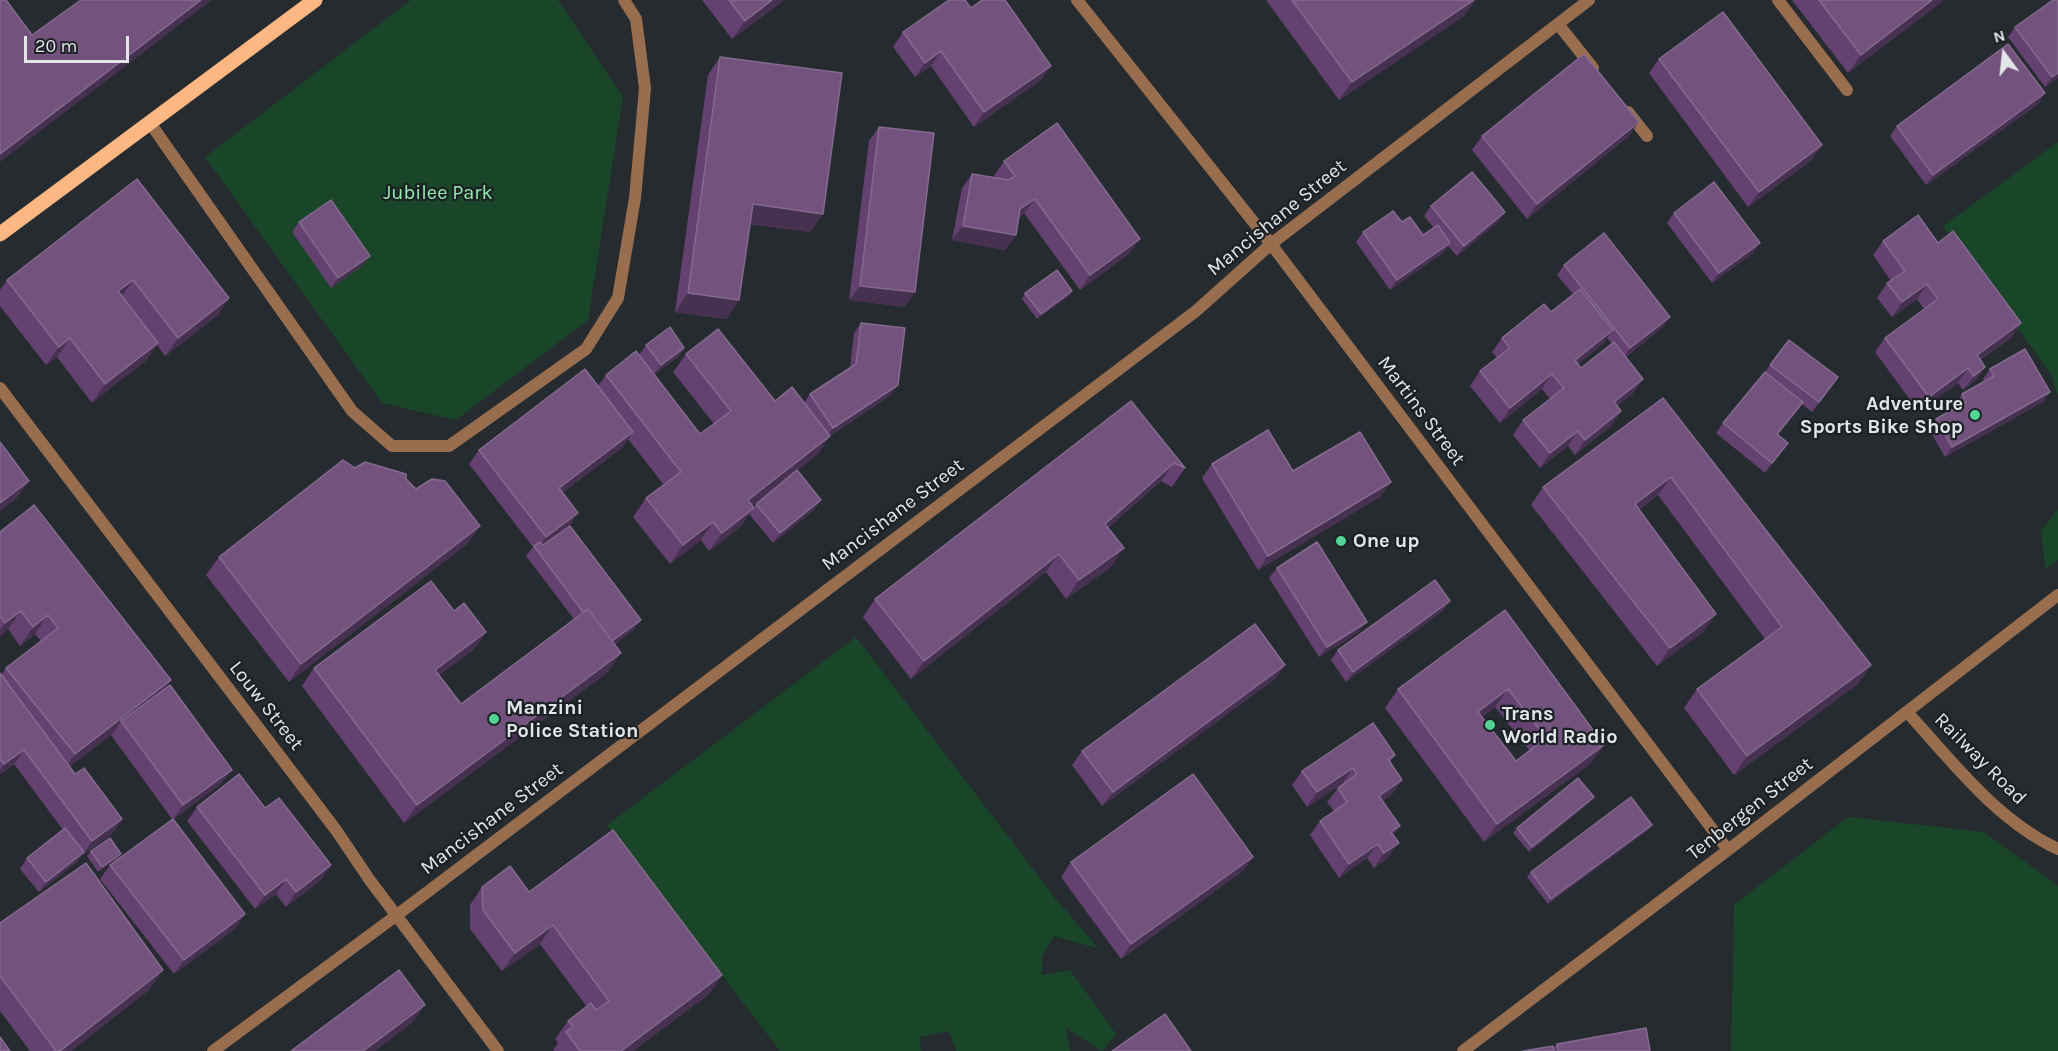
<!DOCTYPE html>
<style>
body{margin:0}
#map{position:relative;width:2058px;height:1051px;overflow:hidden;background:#252b2f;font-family:Karla,sans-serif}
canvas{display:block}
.north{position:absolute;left:1974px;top:24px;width:60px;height:60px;-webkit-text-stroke:4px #1c2125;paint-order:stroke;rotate:345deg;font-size:16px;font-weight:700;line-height:24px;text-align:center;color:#e3e6e9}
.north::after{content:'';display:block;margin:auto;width:21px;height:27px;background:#e3e6e9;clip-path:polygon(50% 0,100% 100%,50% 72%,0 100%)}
.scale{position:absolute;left:24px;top:36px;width:105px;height:27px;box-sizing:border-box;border:3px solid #e3e6e9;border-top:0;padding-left:8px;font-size:18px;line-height:21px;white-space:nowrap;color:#e3e6e9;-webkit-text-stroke:4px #1c2125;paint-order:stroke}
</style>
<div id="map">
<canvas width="2058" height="1051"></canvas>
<div class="north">N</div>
<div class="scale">20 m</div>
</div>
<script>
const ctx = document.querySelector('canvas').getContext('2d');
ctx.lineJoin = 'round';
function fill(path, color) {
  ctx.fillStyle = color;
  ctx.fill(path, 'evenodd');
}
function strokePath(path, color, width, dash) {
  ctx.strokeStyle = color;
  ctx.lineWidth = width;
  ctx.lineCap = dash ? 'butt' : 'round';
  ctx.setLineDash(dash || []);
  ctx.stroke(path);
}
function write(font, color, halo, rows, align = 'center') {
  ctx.font = font + ' Karla,sans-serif';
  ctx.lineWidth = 4.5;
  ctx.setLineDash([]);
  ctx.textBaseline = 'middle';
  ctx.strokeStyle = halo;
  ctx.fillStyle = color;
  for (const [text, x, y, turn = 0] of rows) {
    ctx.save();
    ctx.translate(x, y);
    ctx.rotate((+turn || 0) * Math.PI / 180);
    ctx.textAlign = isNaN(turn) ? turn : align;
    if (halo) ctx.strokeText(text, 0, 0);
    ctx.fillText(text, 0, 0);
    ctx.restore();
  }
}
fill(new Path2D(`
 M411,0H558L623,97L588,320L456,420L382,403L205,157Z
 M2058,142V396L2051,374L1943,226Z
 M2058,509V560L2045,569L2041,531Z
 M856,637L1055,898L1099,949L1054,936L1042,957V975L1070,970L1116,1034L1102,1051L1066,1028L1070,1051H956L949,1031L920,1037L921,1051H780L607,825Z
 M1848,817L1984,832L2058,886V1051H1731L1734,905Z`), '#194528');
strokePath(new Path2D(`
 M1778,0L1847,90
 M1558,24L1593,68
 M1628,112L1647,136
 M150,123L352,411L392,446H449L586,349L618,298L635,198L645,88L636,19L624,0`), '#986e4f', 12);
strokePath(new Path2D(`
 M1077,0L1271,244L1728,850
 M0,388L336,830L369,879L498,1051
 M1907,712C1953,762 1996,820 2058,849
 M213,1051L397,915L1196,311L1271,244L1589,0
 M1463,1051L1728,850L2058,595`), '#986e4f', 12);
strokePath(new Path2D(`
 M0,234L315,0`), '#fcb783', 15);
fill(new Path2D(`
 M702,0H784L732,39Z
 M1266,0H1475L1464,16L1339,100Z
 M1792,0H1944L1848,73Z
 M2058,0V78L2045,87L2008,37L2015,27Z
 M971,8L1051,66L1041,80L974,127L931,66L915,77L893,47L903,32Z
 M720,57L823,214L810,232L750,224L727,319L675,312L708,75Z
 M1659,59L1812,160L1748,207L1649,73Z
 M2045,93L2038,104L1926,185L1890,136L1897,126Z
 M879,127L905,307L849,300L869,141Z
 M1482,136H1629L1527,219L1472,150Z
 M1004,161L1130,253L1080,290L1024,213L1019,218L1016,235L1005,250L952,240L962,188L972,174L996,178L994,176Z
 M137,179L229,298L217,316L165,356L157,345L145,361L92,403L57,357L46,365L0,306V290L7,280Z
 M1431,206L1505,212L1498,222L1457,256L1448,246L1443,253L1390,290L1356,242L1363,232L1423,235L1434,228L1424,216Z
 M1674,213L1753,253L1712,283L1667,223Z
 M299,222L362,266L331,288L292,232Z
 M1883,241L1938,243L2021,323L2011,338L1980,360L1985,367L1975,381L1963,390L1958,383L1919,412L1875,352L1885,338L1924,309L1917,299L1892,317L1877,298L1887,283L1891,281L1873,255Z
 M1564,265L1663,327L1626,357L1643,379L1633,393L1617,406L1621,411L1611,426L1575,455L1568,446L1540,468L1513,435L1523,420L1550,399L1542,389L1500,423L1470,386L1480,371L1497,358L1492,352L1502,338L1551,312L1573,294L1557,275ZM1607,338L1612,344L1581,368L1578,364L1603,344Z
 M1072,291L1069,296L1037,319L1022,299L1025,293Z
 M861,323L891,395L830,436L817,455L797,470L814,510L773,543L749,514L741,526L709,551L701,540L670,564L633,517L646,498L664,485L628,439L623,447L563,492L578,513L568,527L641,620L633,630L614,645L621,653L608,672L404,823L302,686L314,668L454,611L486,632L473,650L439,675L461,704L574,619L526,556L533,547L469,464L479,450L598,386L606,375L639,355L646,345L684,348L677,358L654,374L700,434L714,424L673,372L686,354L775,401L804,403L810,394L850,368L854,333ZM793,474L756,504L754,507L752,505Z
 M1789,340L1838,377L1812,412L1802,404L1778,435L1788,443L1765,473L1716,433L1723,423L1765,372Z
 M1990,369L2050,392L2043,402L1945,457L1929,429L1936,419L1956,407L1955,404L1962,394L1984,382L1983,379Z
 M1663,398L1871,665L1858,684L1734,775L1684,708L1697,689L1765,639L1658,495L1639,510L1716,614L1703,632L1657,666L1531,505L1543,487Z
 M1131,401L1185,468L1172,487L1161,481L1108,528L1111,567L1066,599L1046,572L911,679L863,617L875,599Z
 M1212,464L1293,471L1380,497L1258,570L1202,478Z
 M355,468L406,479L416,489L480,526L467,544L289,682L206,575L219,557Z
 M0,532L171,680L164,690L221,784L173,819L245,914L235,929L174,974L100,879L110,865L172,819L111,735L112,734L69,767L75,774L122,819L112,834L81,855L77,862L39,892L20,869L27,858L63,830L14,764L0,774V673L1,675L6,668L41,641L35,634L20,646L8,629L0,636Z
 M1277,568L1359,632L1319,657L1269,578Z
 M1505,610L1591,763L1484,842L1385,708L1398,689ZM1495,707L1530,751L1516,761L1482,717Z
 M1443,611L1346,682L1331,660L1338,650Z
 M1285,665L1275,679L1102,806L1072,765L1082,751Z
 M1395,755L1390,762L1402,780L1392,794L1382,801L1400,826L1393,835L1388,858L1374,868L1367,858L1339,878L1310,835L1320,821L1334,811L1327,802L1338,788L1343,784V783L1307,807L1292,785L1302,771Z
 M1594,797L1590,802L1529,852L1513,833L1517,828Z
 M197,807L265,808L331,865L321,880L286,907L276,894L255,909L187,821Z
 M1652,825L1648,830L1548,904L1527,877L1531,872Z
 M91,851L121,854L117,859L98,872L87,856Z
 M1253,857L1243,871L1121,959L1061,877L1071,862Z
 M482,887L529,892L722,975L709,994L633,1051H554L553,1050L558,1043L555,1039L568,1021L587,1007L540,944L502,971L470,929V905Z
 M0,923L150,989L71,1051H30L0,1011Z
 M1557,1044L1650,1051H1523L1553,1048Z`), '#654171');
fill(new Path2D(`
 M201,0H212L0,162V154Z
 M772,0H784L732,39L745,21Z
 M1474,0H1475L1464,16L1339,100L1352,82Z
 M1932,0H1944L1848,73L1861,55Z
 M941,51L931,66L915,77L925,63Z
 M1051,66L1041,80L974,127L984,112Z
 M2058,73V78L2045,87L2052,77Z
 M2045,93L2038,104L1926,185L1933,175Z
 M1639,122L1629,136L1527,219L1537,204Z
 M1822,145L1812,160L1748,207L1759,192Z
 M1035,199L1024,213L1010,224L1020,209Z
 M753,204L823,214L810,232L740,222Z
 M1505,212L1498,222L1457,256L1464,246Z
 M963,226L1016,235L1005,250L952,240Z
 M1140,239L1130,253L1080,290L1090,275Z
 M1450,243L1443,253L1390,290L1397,280Z
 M1760,243L1753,253L1712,283L1719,273Z
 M370,256L362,266L331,288L338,278Z
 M133,280L121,298L118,291Z
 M1927,284L1917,299L1892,317L1902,302Z
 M860,286L915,292L905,307L849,300Z
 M1072,291L1069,296L1037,319L1041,314Z
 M688,293L739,300L727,319L675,312Z
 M229,298L217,316L165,356L178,338Z
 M1670,317L1663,327L1623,359L1630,348Z
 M2021,323L2011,338L1966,369L1977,355Z
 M1613,330L1603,344L1565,375L1575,360Z
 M70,338L57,357L46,365L59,347Z
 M158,343L145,361L92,403L105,384Z
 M684,348L677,358L654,375L661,365Z
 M1985,367L1975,381L1963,390L1974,376Z
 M1968,368L1958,383L1919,412L1929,397Z
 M1552,374L1542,389L1500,423L1510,408Z
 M1643,379L1633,393L1604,417L1614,402Z
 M898,385L891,395L826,438L833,428Z
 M2050,392L2043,402L1945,457L1952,447Z
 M1803,402L1796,413L1770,444L1777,434Z
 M1621,411L1611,426L1575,455L1585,440Z
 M1578,431L1568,446L1540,468L1550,453Z
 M633,432L623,447L549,503L559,488Z
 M830,436L817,455L735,518L748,500Z
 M1788,443L1781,453L1765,473L1772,463Z
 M1174,463L1161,481L1092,542L1105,524Z
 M1671,477L1658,495L1622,523L1635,504Z
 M29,481L16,499L0,511V503Z
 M1391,482L1380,497L1258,570L1268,556Z
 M821,500L814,510L773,543L780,533Z
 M754,508L741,526L709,551L722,533Z
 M578,513L568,527L536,551L546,537Z
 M713,522L701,540L670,564L683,545Z
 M480,526L467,544L289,682L301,664Z
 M1124,548L1111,567L1066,599L1079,580Z
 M1059,554L1046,572L911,679L924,661Z
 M1450,601L1443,611L1346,682L1353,672Z
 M21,611L8,629L0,636V630L5,623Z
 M1716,614L1703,632L1657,666L1670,648Z
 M48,615L35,634L20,646L33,627Z
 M641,620L633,630L600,655L607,645Z
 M1367,622L1359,632L1319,657L1327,647Z
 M486,632L473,650L422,688L435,670Z
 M621,653L608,672L404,823L417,805Z
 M1285,665L1275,679L1102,806L1113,792Z
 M1871,665L1858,684L1734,775L1747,756Z
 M171,680L158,698L121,721L112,734L62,773L75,754Z
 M1508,689L1495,707L1465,730L1478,712Z
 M1604,745L1591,763L1484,842L1497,824Z
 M24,750L14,764L0,774V770L4,764Z
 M1353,768L1343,783L1307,807L1317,792Z
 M232,770L221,784L173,820L183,805Z
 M1402,780L1392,794L1369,810L1379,796Z
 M1594,797L1590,802L1529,852L1532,847Z
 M122,819L112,834L82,856L92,841Z
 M1652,825L1648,830L1548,904L1551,899Z
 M1400,826L1389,841L1391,832Z
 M1399,843L1388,858L1374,868L1384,853Z
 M1378,844L1367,858L1339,878L1349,864Z
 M84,852L77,862L39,892L46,882Z
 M121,854L117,859L98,872L102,867Z
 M1253,857L1243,871L1121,959L1131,944Z
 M331,865L321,880L286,907L296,892Z
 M286,879L276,894L255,909L265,895Z
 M245,914L235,929L174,974L184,960Z
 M553,925L540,944L502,971L515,953Z
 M163,970L150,989L71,1051H60Z
 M722,975L709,994L633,1051H621Z
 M425,1005L412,1023L375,1051H363Z`), '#463151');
const building = new Path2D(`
 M0,0H6L32,35L81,0H201L0,154Z
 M729,0H772L745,21Z
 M949,0H965L971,8L982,0H1005L1051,66L984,112L941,51L925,63L903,32Z
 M1292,0H1474L1352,82Z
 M1819,0H1932L1861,55Z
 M2053,0H2058V73L2052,77L2015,27Z
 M1723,12L1822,145L1759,192L1659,59Z
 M2008,44L2045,93L1933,175L1897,126Z
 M1584,54L1639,122L1537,204L1482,136Z
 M720,57L842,73L823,214L753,204L739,300L688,293Z
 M1057,123L1140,239L1090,275L1035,199L1020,209L1016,235L963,226L972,174L1009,180L1015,176L1004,161Z
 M879,127L934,133L915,292L860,286Z
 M1472,172L1505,212L1464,246L1431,206Z
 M137,179L229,298L178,338L133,280L118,291L158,343L105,384L70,338L59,347L7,280Z
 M1714,182L1760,243L1719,273L1674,213Z
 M331,200L370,256L338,278L299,222Z
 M1393,211L1402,222L1410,217L1423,235L1438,225L1450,243L1397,280L1363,232Z
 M1918,215L1938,243L1953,231L2021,323L1977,355L1985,367L1974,376L1968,368L1929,397L1885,338L1938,299L1927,284L1902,302L1887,283L1905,271L1883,241Z
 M1604,233L1670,317L1630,348L1564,265Z
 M1057,270L1072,291L1041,314L1025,293Z
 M1580,289L1613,330L1575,360L1581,368L1614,342L1643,379L1614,402L1621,411L1585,440L1578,431L1550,453L1523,420L1564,388L1552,374L1510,408L1480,371L1510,348L1502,338L1544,304L1551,312Z
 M861,323L905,328L898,385L833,428L810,394L856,364Z
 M670,327L684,348L661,365L646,345Z
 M718,329L775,401L792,387L830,436L748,500L754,508L722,533L713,522L683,545L646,498L681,472L606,375L636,351L700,434L731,411L686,354Z
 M1789,340L1838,377L1819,402L1770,365Z
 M2025,349L2050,392L1952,447L1936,419L1966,402L1962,394L1994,376L1990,369Z
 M585,369L633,432L559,488L578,513L546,537L479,450Z
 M1765,372L1803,402L1777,434L1788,443L1772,463L1723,423Z
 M1663,398L1871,665L1747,756L1697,689L1782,627L1671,477L1635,504L1716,614L1670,648L1543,487Z
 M1131,401L1185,468L1174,463L1105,524L1124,548L1079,580L1059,554L924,661L875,599Z
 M1268,430L1293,471L1360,432L1391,482L1268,556L1212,464Z
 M0,442L29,481L0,503Z
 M343,460L355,468L365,462L406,474V479L416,489L432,479L445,481L480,526L301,664L219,557Z
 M797,470L821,500L780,533L756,504Z
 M34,505L171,680L75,754L6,668L58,628L48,615L33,627L21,611L5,623L0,616V532Z
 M570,526L641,620L612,641L588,609L583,612L534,546L540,542L543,545Z
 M1317,542L1367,622L1327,647L1277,568Z
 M1435,580L1450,601L1353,672L1338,650Z
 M431,581L454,611L464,603L486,632L435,670L461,704L588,609L621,653L417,805L314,668Z
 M1505,610L1604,745L1497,824L1398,689ZM1508,689L1546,738L1516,761L1478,712Z
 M1255,624L1285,665L1113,792L1082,751Z
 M0,673L75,774L84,768L122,819L92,841L24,750L4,764L0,759Z
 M170,685L232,770L183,805L121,721Z
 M1373,723L1395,755L1388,759L1402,780L1379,796L1400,826L1391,832L1399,843L1384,853L1378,844L1349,864L1320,821L1347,802L1338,788L1357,774L1353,768L1317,792L1302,771Z
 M239,774L265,808L279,798L331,865L296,892L286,879L265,895L197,807Z
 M1193,774L1253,857L1131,944L1071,862Z
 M1578,778L1594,797L1532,847L1517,828Z
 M1631,797L1652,825L1551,899L1531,872Z
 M173,819L245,914L184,960L110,865Z
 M65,828L84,852L46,882L27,858Z
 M613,830L722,975L621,1051H580L566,1032L573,1026L568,1021L591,1003L596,1010L609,1001L553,925L515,953L483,910L482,887L510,866L529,892Z
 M110,838L121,854L102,867L91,851Z
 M86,863L163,970L60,1051H56L0,976V923Z
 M399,970L425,1005L363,1051H291Z
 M1165,1014L1191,1051H1112Z
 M1646,1028L1650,1051H1558L1557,1044Z
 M0,1037L10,1051H0Z
 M1553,1046L1554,1051H1523Z`);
fill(building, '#73537e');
strokePath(building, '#846a8f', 1.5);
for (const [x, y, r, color] of [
 [1975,415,6,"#54d395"],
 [1341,541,6,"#54d395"],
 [494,719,6,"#54d395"],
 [1490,725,6,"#54d395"]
]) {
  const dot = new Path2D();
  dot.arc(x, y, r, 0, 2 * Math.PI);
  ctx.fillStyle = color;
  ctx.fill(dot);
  strokePath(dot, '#1c2125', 2);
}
write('20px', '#92ecac', '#1c2125', [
 ["Jubilee Park",438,193]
]);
write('20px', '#e3e6e9', '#1c2125', [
 ["Mancishane Street",1277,218,-39],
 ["Martins Street",1421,411,53],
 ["Mancishane Street",893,515,-37],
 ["Louw Street",266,706,52],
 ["Railway Road",1980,759,45],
 ["Tenbergen Street",1750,809,-38],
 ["Mancishane Street",492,819,-37]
]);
write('bold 20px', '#e3e6e9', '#1c2125', [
 ["Adventure",1963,404,"right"],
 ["Sports Bike Shop",1963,427,"right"],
 ["One up",1353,541],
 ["Manzini",506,708],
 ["Police Station",506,731],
 ["Trans",1502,714],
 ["World Radio",1502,737]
], 'left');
</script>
